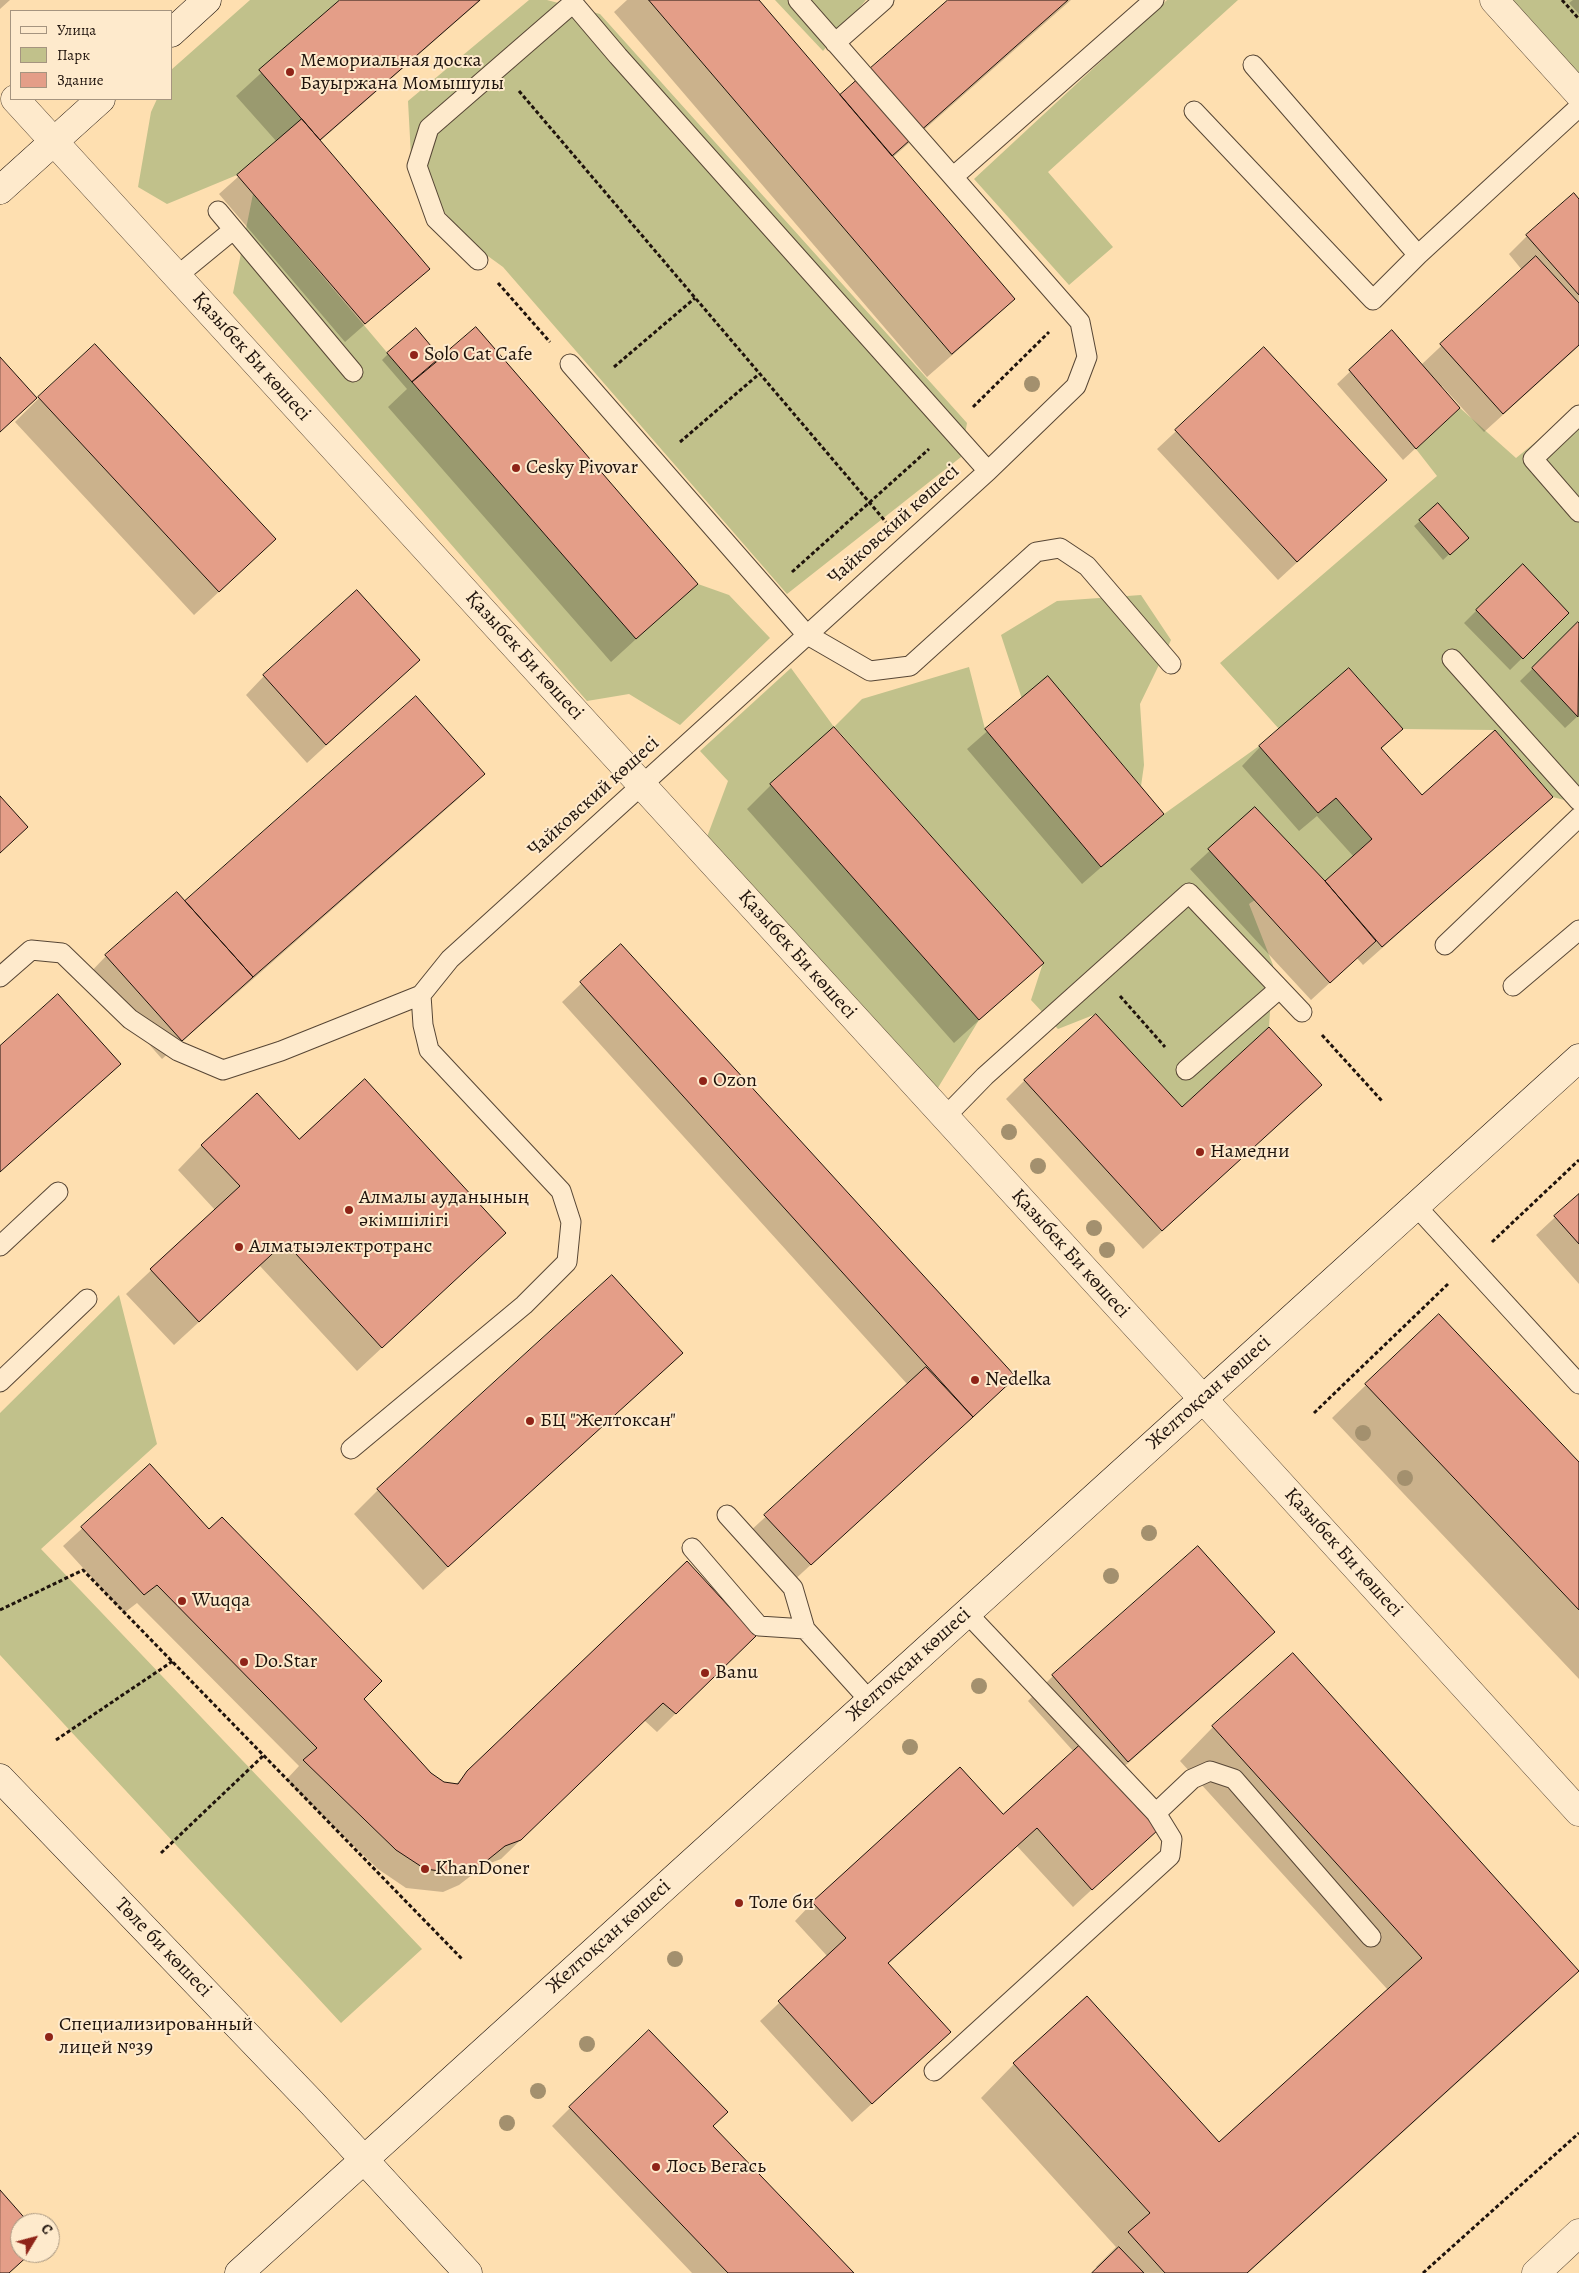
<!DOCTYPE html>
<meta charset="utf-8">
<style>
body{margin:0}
#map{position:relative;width:1579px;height:2273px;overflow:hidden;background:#fedfb0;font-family:Alegreya,serif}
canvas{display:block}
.legend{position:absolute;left:10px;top:10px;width:162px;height:90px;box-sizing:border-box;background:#feeacc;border:1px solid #a5947f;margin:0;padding:6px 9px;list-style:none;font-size:15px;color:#1f130c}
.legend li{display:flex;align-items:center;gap:10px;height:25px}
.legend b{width:25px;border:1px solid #a5947f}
.north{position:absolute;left:10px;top:2213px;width:50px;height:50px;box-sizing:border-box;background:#feeacc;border:1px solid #a5947f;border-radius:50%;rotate:53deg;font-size:14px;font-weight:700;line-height:20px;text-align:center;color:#1f130c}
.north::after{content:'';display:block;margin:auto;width:18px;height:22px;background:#8f2418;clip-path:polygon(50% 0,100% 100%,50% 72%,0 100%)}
</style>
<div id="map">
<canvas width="1579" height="2273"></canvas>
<ul class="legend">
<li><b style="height:6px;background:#feeacc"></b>Улица</li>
<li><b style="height:14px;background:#c1c18b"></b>Парк</li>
<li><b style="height:14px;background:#e49e88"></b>Здание</li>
</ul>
<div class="north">С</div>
</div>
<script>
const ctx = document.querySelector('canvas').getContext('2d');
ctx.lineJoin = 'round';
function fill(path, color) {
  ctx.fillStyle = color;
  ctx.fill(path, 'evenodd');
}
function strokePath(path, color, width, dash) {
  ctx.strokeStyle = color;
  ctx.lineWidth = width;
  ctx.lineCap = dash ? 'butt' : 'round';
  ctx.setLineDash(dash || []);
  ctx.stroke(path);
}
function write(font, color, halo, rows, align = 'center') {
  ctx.font = font + ' Alegreya,serif';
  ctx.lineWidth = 4;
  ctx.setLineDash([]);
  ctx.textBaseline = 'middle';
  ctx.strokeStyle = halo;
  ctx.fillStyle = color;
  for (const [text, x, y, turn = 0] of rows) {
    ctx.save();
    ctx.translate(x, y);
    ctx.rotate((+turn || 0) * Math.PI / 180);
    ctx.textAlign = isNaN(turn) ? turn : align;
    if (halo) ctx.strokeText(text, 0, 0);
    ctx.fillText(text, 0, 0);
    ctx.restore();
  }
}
fill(new Path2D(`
 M250,0H340L260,70L302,119L237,175L167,204L138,187L151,112L157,99H171V70Z
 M529,0H547L600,14L967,423L961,457L787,594L503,267L474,246L412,175L408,101Z
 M775,0H866L823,51Z
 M1167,0H1238L1048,172L1113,247L1069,285L974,179Z
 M1495,0H1579V94Z
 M253,194L412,382L636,638L698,584L729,595L770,638L680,725L629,694L587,701L233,293Z
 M1579,407V804L1553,797L1495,730L1403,729L1349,668L1279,729L1220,663L1437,476L1416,449L1460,408L1516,458Z
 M1141,595L1171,640L1140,704L1144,765L1141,786L1048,677L1022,699L1001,635L1057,601Z
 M969,667L985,729L1101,866L1164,814L1259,746L1318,813L1336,798L1372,839L1325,881L1292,875L1249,904L1273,965L1269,1027L1182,1107L1096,1014L1058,1029L1031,1000L1043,963L835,727L770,784L979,1020L936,1091L707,837L728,781L700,751L791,668L834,727L862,699Z
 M119,1295L157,1444L41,1549L422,1949L341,2023L0,1655V1413Z`), '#c1c18b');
fill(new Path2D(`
 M0,0H10L0,9Z
 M341,0H481L320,141L428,269L345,342L219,194L277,142L236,96Z
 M627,0H757L840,97L950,0H1071L892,158L1014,299L989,323L927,377L614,12Z
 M1573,0H1579V14L1569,3Z
 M1579,201V346L1484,432L1442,386L1440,387L1446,420L1403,460L1337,384L1392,332L1421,365L1522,270L1509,254L1527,236Z
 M1264,349L1367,498L1278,580L1157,449Z
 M388,354L441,359L696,584L611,662L388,407L407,389L382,360Z
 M39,398L250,563L194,615L15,422Z
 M1420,521L1461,543L1443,560L1414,526Z
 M1477,610L1568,613L1510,670L1464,623Z
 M1578,624L1579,715L1565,728L1520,681Z
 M419,660L307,763L246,695L264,676Z
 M1048,678L1162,814L1082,884L967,749Z
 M1402,729L1380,750L1422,796L1552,797L1363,965L1357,958L1311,1000L1190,869L1255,809L1324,883L1354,857L1317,816L1299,831L1242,766L1260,747Z
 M484,774L459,798L162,1059L88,975L106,956L185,903Z
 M771,785L1042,963L954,1043L747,809Z
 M621,946L1015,1377L791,1583L747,1534L908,1385L562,1002Z
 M0,1047L119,1064L0,1172Z
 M1025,1080L1182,1109L1320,1085L1143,1249L1006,1099Z
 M299,1141L505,1233L357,1371L260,1266L174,1345L126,1294L215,1210L178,1170L202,1145Z
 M1579,1195V1284L1536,1235Z
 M681,1353L423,1590L354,1514L378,1490Z
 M1366,1385L1579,1464V1679L1332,1418Z
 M150,1466L362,1699L431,1773L444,1783L455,1785L468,1772L754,1636L657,1732L644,1720L501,1859L485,1865L459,1885L443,1892L406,1888L378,1869L286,1780L299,1766L137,1603L124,1613L63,1546Z
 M1198,1548L1273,1632L1249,1656L1110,1779L1156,1830L1073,1907L1017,1846L888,1964L950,2032L852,2122L760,2021L828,1957L795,1921L813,1902L1003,1816L1074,1752L1028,1701L1053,1676Z
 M1213,1727L1578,1970L1544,2004L1248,2273H1094L1098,2269L1096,2267L1116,2247L981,2098L1014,2064L1219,2144L1388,1990L1180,1761Z
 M570,2108L711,2126L852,2273H692L552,2126Z`), '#0003');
const building = new Path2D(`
 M340,0H480L320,140L259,70Z
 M649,0H759L1015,299L952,354Z
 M948,0H1068L892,156L840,95Z
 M302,119L430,269L365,324L237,175Z
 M1574,193L1579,199V295L1526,235Z
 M1536,256L1579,303V345L1503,414L1440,344Z
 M476,327L698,584L636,639L412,382Z
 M416,328L441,358L412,382L387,353Z
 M1392,330L1460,408L1416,449L1349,370Z
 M95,344L276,539L219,592L38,397Z
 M1264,347L1387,480L1297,562L1175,430Z
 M0,357L37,398L0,432Z
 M1438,503L1469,538L1450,555L1419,520Z
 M1523,564L1569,613L1523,659L1476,610Z
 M357,590L420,660L326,745L263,675Z
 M1578,622L1579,623L1578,717L1532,668Z
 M1349,668L1403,729L1381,748L1422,795L1495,730L1553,797L1382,947L1325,881L1372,839L1336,798L1318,813L1259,746Z
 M1048,676L1164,814L1101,867L985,729Z
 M416,696L485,774L253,977L185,901Z
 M834,727L1044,963L979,1020L770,784Z
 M0,796L28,827L0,853Z
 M1255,807L1325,881L1376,941L1330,983L1208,849Z
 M177,892L253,977L182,1041L105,955Z
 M621,944L1016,1377L973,1417L580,982Z
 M58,994L121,1064L0,1172V1046Z
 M1096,1014L1182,1107L1269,1027L1322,1085L1162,1231L1024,1080Z
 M365,1079L506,1233L382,1348L285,1242L199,1322L150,1269L240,1186L201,1145L257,1093L299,1139Z
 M1579,1194V1244L1554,1216Z
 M612,1275L683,1353L448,1567L377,1489Z
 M1439,1314L1579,1462V1610L1365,1384Z
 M926,1367L973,1417L811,1565L764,1515Z
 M150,1464L209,1529L222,1517L382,1681L364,1699L431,1773L444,1782L458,1784L467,1771L687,1561L756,1636L676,1714L663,1703L521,1840L505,1846L479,1867L463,1874L425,1869L396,1850L303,1760L317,1748L157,1585L144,1595L81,1527Z
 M1198,1546L1275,1632L1128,1762L1052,1675Z
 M1293,1653L1579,1971L1247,2273H1165L1128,2232L1150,2213L1013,2063L1087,1996L1219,2142L1422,1958L1212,1726Z
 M1080,1745L1158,1830L1092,1890L1037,1828L888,1963L951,2032L872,2104L778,2001L846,1938L812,1902L960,1767L1003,1814Z
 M649,2030L728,2112L713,2126L854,2273H728L569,2107Z
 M0,2190L29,2223H20V2253H31L9,2273H0Z
 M1119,2247L1144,2273H1092Z`);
fill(building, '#e49e88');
strokePath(building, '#1f130c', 1);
const service = new Path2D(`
 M573,0V3L618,56L988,471
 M835,43L884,0
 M1253,65L1418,255L1579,107
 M1194,111L1373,300L1418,255
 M953,177L1154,0
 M218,211L353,372
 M478,260L436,219L417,166L429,128L573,3
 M177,276L233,230
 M570,364L806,634L870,671L910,666L1036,552L1060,548L1087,566L1171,664
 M1579,415L1533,459L1579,512
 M1452,659L1579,801
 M1445,945L1579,817
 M0,977L31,950L62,953L130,1019L178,1051L223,1070L281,1051L421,995
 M1513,986L1579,930
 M1186,1070L1279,989
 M945,1117L985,1076L1189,893L1302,1012
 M1416,1206L1579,1384
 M0,1246L58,1192
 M0,1382L87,1299
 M351,1449L524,1305L567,1262L571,1222L561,1191L429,1050L423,1025L421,995L450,959L988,471L1076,386L1087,357L1080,322L798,0
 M727,1515L793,1588L805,1629L870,1701
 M692,1548L759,1626L805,1629
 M1156,1813L1192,1779L1210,1771L1234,1779L1371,1937
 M934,2071L1170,1856L1172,1839L1156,1813L967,1613`);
const minor = new Path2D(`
 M1494,0L1579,94
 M1203,1399L1579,1812`);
const tertiary = new Path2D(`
 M15,99L1203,1399
 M1536,2273L1579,2233`);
const secondary = new Path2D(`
 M171,33L207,0
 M0,190L101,99
 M0,1778L312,2103L468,2273
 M239,2273L1579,1058`);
strokePath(service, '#574635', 21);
strokePath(minor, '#574635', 29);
strokePath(tertiary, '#574635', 29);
strokePath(secondary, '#1f130c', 29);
strokePath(new Path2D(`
 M1562,0L1579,19
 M519,91L886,522
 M498,283L550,342
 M614,367L695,298
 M973,407L1049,332
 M680,442L759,374
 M792,572L929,449
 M1120,996L1165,1047
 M1322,1035L1382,1101
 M1492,1242L1579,1160
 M1314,1413L1448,1284
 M0,1610L83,1570L463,1960
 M56,1740L173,1661
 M161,1853L264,1755
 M1423,2273L1579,2133`), '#1f130c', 3, [4, 2.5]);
strokePath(service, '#feeacc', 19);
strokePath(minor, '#feeacc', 28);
strokePath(tertiary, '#feeacc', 28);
strokePath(secondary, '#feeacc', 28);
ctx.fillStyle = '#a3906e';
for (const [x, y] of [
 [1032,384],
 [1009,1132],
 [1038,1166],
 [1094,1228],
 [1107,1250],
 [1363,1433],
 [1405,1478],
 [1149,1533],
 [1111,1576],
 [979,1686],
 [910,1747],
 [675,1959],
 [587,2044],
 [538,2091],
 [507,2123]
]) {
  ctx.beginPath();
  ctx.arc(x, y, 8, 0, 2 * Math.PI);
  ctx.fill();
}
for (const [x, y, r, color] of [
 [290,72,5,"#8f2418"],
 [414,355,5,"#8f2418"],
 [516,468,5,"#8f2418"],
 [703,1081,5,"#8f2418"],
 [1200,1152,5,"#8f2418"],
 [349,1210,5,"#8f2418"],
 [239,1247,5,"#8f2418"],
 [975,1380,5,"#8f2418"],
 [530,1421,5,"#8f2418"],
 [182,1601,5,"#8f2418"],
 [244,1662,5,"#8f2418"],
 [705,1673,5,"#8f2418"],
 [425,1869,5,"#8f2418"],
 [739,1903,5,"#8f2418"],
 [49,2037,5,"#8f2418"],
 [656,2167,5,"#8f2418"]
]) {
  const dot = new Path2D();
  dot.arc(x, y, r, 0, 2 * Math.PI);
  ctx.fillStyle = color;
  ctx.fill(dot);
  strokePath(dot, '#feeacc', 2);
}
write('20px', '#1f130c', '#feeacc', [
 ["Мемориальная доска",300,61],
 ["Бауыржана Момышулы",300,84],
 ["Solo Cat Cafe",424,355],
 ["Cesky Pivovar",526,468],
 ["Ozon",713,1081],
 ["Намедни",1210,1152],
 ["Алмалы ауданының",359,1198],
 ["әкімшілігі",359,1221],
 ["Алматыэлектротранс",249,1247],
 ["Nedelka",985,1380],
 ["БЦ \"Желтоксан\"",540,1421],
 ["Wuqqa",192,1601],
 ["Do.Star",254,1662],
 ["Banu",715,1673],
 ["KhanDoner",435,1869],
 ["Толе би",749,1903],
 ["Специализированный",59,2025],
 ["лицей №39",59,2048],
 ["Лось Вегась",666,2167]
], 'left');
write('20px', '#1f130c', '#feeacc', [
 ["Қазыбек Би көшесі",251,357,48],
 ["Чайковский көшесі",894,525,-42],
 ["Қазыбек Би көшесі",524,656,48],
 ["Чайковский көшесі",594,797,-42],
 ["Қазыбек Би көшесі",797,955,48],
 ["Қазыбек Би көшесі",1070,1254,48],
 ["Желтоқсан көшесі",1209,1393,-42],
 ["Қазыбек Би көшесі",1343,1553,48],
 ["Желтоқсан көшесі",909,1665,-42],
 ["Желтоқсан көшесі",609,1937,-42],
 ["Төле би көшесі",163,1948,46]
]);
</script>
